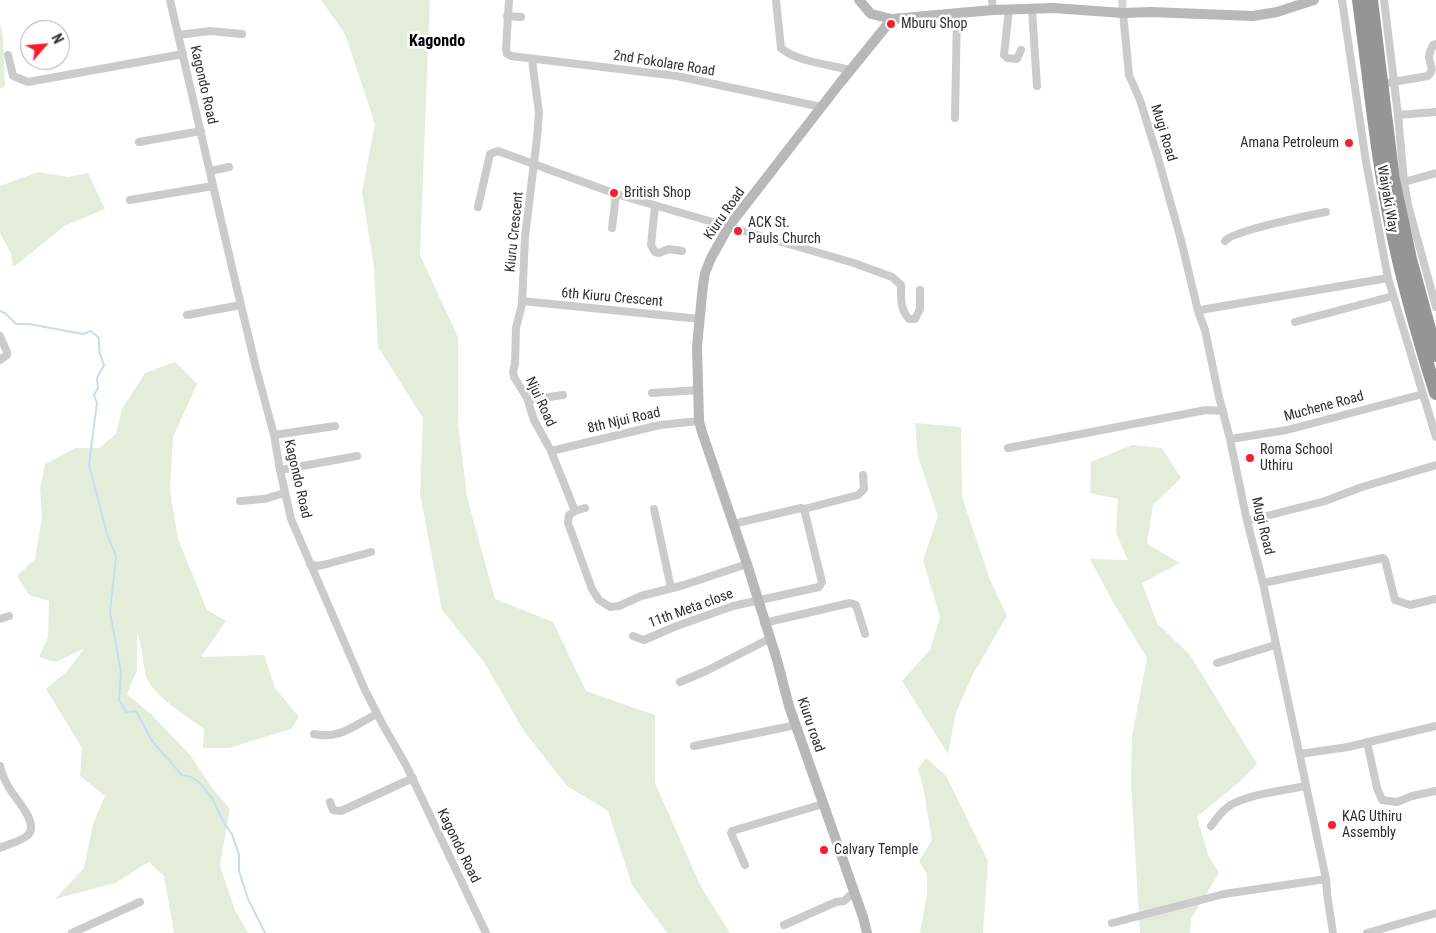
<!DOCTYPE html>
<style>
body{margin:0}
#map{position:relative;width:1436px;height:933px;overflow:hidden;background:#fff;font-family:"Roboto Condensed",sans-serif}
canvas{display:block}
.north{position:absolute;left:20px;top:20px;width:50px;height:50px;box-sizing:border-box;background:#fff;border:1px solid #ababab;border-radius:50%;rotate:63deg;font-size:14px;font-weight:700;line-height:20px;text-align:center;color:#2e2e2e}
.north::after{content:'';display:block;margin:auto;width:18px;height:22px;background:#f71f2b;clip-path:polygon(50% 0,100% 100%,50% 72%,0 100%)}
</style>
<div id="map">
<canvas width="1436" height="933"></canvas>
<div class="north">N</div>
</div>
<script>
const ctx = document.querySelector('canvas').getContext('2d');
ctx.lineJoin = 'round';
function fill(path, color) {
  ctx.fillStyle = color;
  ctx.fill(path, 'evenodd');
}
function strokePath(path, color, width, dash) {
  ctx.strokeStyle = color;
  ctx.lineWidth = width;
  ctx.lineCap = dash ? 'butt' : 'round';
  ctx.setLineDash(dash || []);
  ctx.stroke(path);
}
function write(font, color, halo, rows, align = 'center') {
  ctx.font = font + ' "Roboto Condensed",sans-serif';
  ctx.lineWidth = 5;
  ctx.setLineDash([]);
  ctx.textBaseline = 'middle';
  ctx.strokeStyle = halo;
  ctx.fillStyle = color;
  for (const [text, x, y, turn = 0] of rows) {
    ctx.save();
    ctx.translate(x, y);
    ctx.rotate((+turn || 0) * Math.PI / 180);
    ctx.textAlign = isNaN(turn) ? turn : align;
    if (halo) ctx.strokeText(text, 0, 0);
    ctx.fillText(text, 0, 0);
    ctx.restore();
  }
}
fill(new Path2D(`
 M321,0H430L420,255L458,337V422L467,497L495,599L553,622L586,691L655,715V783L701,887L730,933H667L632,885L608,811L567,786L524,731L484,662L442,610L420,494L423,418L378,347L374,267L362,192L375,124L345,34Z
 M0,22L3,37L5,87L0,88Z
 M38,172L68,177L88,173L105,209L64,226L19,263L13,267L11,253L0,233V186Z
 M175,362L197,384L173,437L170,490L178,539L207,610L226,621L201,657L264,655L275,688L299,717L291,729L229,748H203L204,729C188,716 152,696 146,676C142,662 143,647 137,633V670L127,694L151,714L190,755L213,789L230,809L220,866L235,910L248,933H174L164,876L149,862L115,883L55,899L84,868L93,824L105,796L80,776L82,748L46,689L67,671L84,649L55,662L39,657L48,637L49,601L29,595L17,576L35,559L42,518L40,489L45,464L76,448H99L116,434L122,409L145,373Z
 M915,423L961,427L962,497L990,580L1007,616L973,674L956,712L948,754L902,681L930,650L940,617L923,560L938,516L918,456Z
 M1132,445L1162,448L1181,478L1153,505L1147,544L1180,563L1142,583L1157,623L1190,655L1257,764L1237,784L1197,817L1208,855L1219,873L1191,919L1190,933H1140L1131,783L1132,736L1147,658L1114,604L1090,559L1128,560L1116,533L1118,499L1090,493L1091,462Z
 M926,758L946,776L988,861L983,933H920L927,893V874L919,861L932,840L923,786L918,769Z`), '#e4edda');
strokePath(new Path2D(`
 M0,311L5,313L16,324H29L83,334L91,331L99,338C99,351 99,353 104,365L97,378L98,388L94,395L97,403L96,410L89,465L107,534L116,556L110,612L121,672L119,700L126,712L136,711L152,741L182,775L191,777L199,782L212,798L224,823L232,834L239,855V871L248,899L265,933`), '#c5deef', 2);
strokePath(new Path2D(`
 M1122,0L1123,13`), '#d5d5d5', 8, [8, 4]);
strokePath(new Path2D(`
 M170,0L234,276L256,368L274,435L280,470L291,519L365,690L383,725L406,765L486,933
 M509,0L506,49L507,54L511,56L677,76L821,107
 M776,0L781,48C795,61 830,65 850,70
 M992,0L993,10
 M1342,0L1366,162L1388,278L1436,437
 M1384,0L1398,115L1404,182L1408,205L1436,307
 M1009,9L1004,55L1007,58L1017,59L1021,50
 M1032,9L1037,86
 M1123,13L1129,75L1140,100L1158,158L1181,240L1198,311L1205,330L1219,397L1230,439L1247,521L1263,583L1326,879L1327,894L1333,933
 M507,16L521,17
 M178,35L210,31L242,34
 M8,55L13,76L28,82L183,54
 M532,60L539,113L537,138L525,237L522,304L516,328L515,364L513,371L514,377L527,398L534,420L551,451L660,425L699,421
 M1381,84L1428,76C1435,69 1430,66 1429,57C1429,53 1432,48 1433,45L1436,44
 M1398,115L1436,112
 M955,118L957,13
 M139,142L201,131
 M210,171L229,167
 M1404,182L1436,173
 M130,200L213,186
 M655,206L651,245L655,252L659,253L669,249L682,251
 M478,207L490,154L498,151L616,194L854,263L892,277L901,285C901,298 900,309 909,319H915L920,309V290
 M612,228L616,194
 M1225,241C1232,231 1310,215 1326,212
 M522,301L700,319
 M1198,311L1206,309L1388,278
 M187,315L241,305
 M1295,322L1393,296
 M0,336L7,352V355L0,360
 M652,393L699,390
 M528,400L563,395
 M274,435L335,426
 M1230,439L1287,430L1423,394
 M1008,448L1206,410L1223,411
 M551,451L575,511L585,508
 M280,470L357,456
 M240,501L264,499L285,493
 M654,509L671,588
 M804,509L858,495L864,489L863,475
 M575,511L569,515L568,523L592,589L599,600L610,607L619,606L641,596L684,585L747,564
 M1247,521L1325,501L1362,487L1436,465
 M310,564L317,566L323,565L371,552
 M1263,583L1383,558L1385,560L1395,600L1410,605L1436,599
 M0,619L9,616
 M764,623L850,603L856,605L865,634
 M633,636L644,640L674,627L733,606L819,587L822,582L804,509L801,508L733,524
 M1217,663L1275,645
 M680,682L706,671L769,639
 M314,734C340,740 354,725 377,714
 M1367,742L1377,788L1382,800L1397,802L1412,796L1436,791
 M694,746L796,725
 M1300,754L1348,747L1436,726
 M0,766C2,775 6,783 11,791C17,800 39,824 28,835C22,841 8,844 0,848
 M330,802L333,810L341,811L413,778
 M1211,826C1216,819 1222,811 1229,806C1249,794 1282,791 1305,786
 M745,865L731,833L732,831L823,804
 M1112,923L1224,894L1326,879
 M784,925L836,902L844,901L854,892
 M72,933L140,902
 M1367,933L1436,913`), '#cbcbcb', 8);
strokePath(new Path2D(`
 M859,0L871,14L892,19L993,10L1053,8L1123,13L1151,12L1253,16L1277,12L1314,0
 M867,933L863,917L789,706L777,660L747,564L702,432L699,421L697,346L703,285L705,273L711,258L729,226L840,83L892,19`), '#b8b8b8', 10);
strokePath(new Path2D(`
 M1359,0C1370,79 1377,160 1394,238C1405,290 1420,342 1436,393
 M1371,0L1393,180L1410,259L1436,355`), '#959595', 14);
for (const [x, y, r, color] of [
 [891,24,5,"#f71f2b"],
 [1349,143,5,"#f71f2b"],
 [614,193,5,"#f71f2b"],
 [738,231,5,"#f71f2b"],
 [1250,458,5,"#f71f2b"],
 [1332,825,5,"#f71f2b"],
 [824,850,5,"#f71f2b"]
]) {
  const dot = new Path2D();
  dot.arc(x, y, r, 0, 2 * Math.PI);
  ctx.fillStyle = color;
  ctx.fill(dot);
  strokePath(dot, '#fff', 2);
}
write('14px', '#2e2e2e', '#fff', [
 ["Mburu Shop",901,24],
 ["Amana Petroleum",1339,143,"right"],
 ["British Shop",624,193],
 ["ACK St.",748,223],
 ["Pauls Church",748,239],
 ["Roma School",1260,450],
 ["Uthiru",1260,466],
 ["KAG Uthiru",1342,817],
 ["Assembly",1342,833],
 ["Calvary Temple",834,850]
], 'left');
write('14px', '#2e2e2e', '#fff', [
 ["2nd Fokolare Road",664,64,9],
 ["Kagondo Road",203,85,77],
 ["Mugi Road",1163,133,73],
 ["Waiyaki Way",1387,199,80],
 ["Kiuru Road",725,214,-55],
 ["Kiuru Crescent",515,232,-84],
 ["6th Kiuru Crescent",612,298,5],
 ["Njui Road",540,402,65],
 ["Muchene Road",1324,407,-15],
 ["8th Njui Road",624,421,-13],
 ["Kagondo Road",297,479,77],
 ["Mugi Road",1262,526,77],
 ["11th Meta close",691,609,-20],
 ["Kiuru road",810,725,71],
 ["Kagondo Road",458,846,64]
]);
write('bold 16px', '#000', '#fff', [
 ["Kagondo",437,42]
]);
</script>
